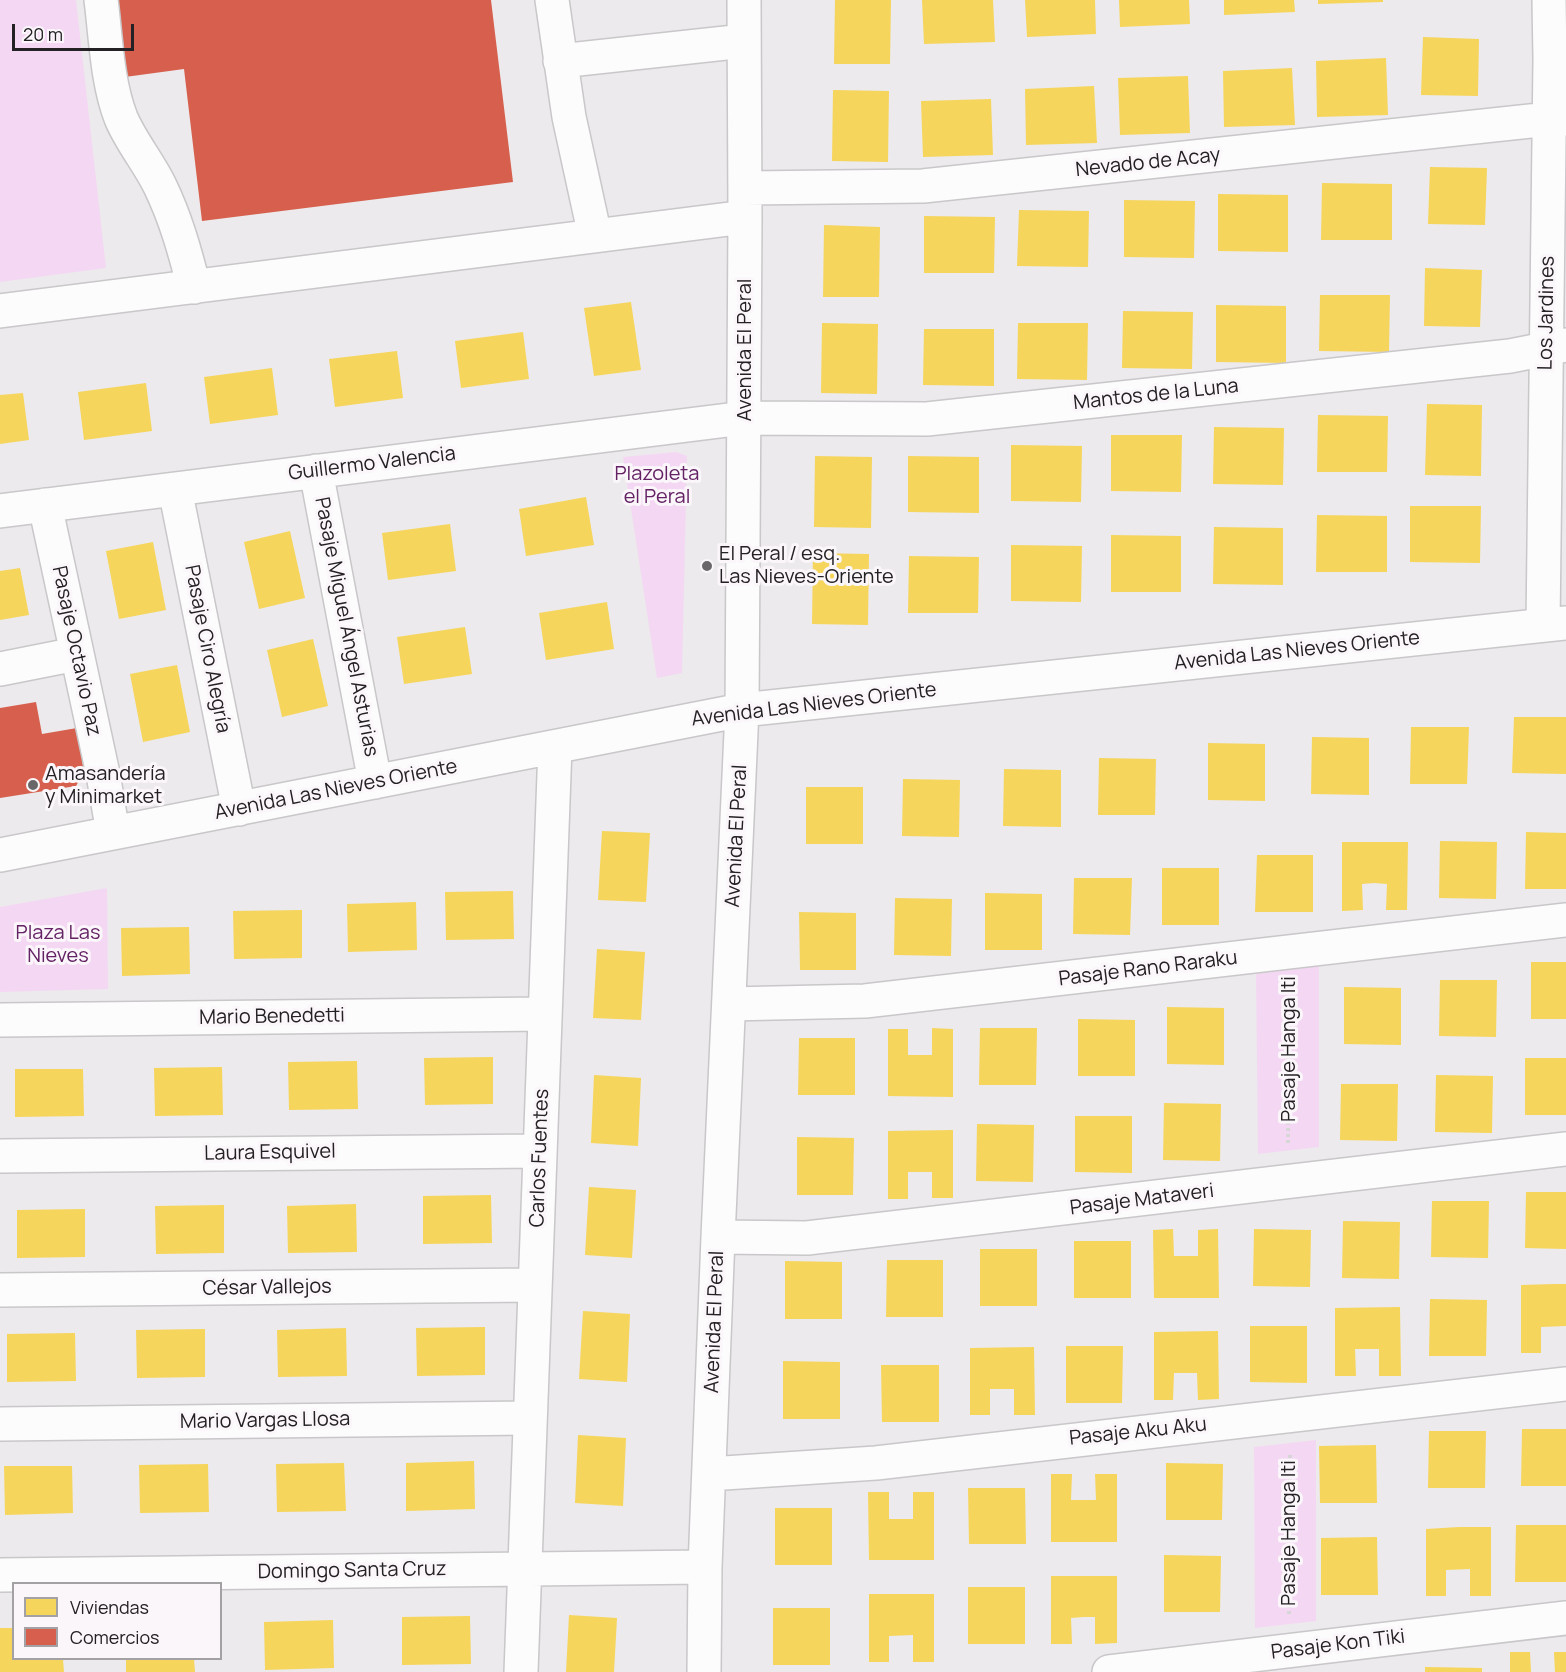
<!DOCTYPE html>
<meta charset="utf-8">
<style>
body{margin:0}
#map{position:relative;width:1566px;height:1672px;overflow:hidden;background:#eceaec;font-family:Manrope,sans-serif}
canvas{display:block}
.legend{position:absolute;left:12px;top:1582px;width:210px;height:78px;box-sizing:border-box;background:#faf6fa;border:2px solid #a4a1a4;margin:0;padding:8px 10px;list-style:none;font-size:18px;color:#232123}
.legend li{display:flex;align-items:center;gap:12px;height:30px}
.legend b{width:30px;border:2px solid #a4a1a4}
.scale{position:absolute;left:12px;top:24px;width:122px;height:27px;box-sizing:border-box;border:3px solid #232123;border-top:0;padding-left:8px;font-size:18px;line-height:21px;white-space:nowrap;color:#232123;-webkit-text-stroke:4px #faf6fa;paint-order:stroke}
</style>
<div id="map">
<canvas width="1566" height="1672"></canvas>
<ul class="legend">
<li><b style="height:16px;background:#f6d55c"></b>Viviendas</li>
<li><b style="height:16px;background:#d6604d"></b>Comercios</li>
</ul>
<div class="scale">20 m</div>
</div>
<script>
const ctx = document.querySelector('canvas').getContext('2d');
ctx.lineJoin = 'round';
function fill(path, color) {
  ctx.fillStyle = color;
  ctx.fill(path, 'evenodd');
}
function strokePath(path, color, width, dash) {
  ctx.strokeStyle = color;
  ctx.lineWidth = width;
  ctx.lineCap = dash ? 'butt' : 'round';
  ctx.setLineDash(dash || []);
  ctx.stroke(path);
}
function write(font, color, halo, rows, align = 'center') {
  ctx.font = font + ' Manrope,sans-serif';
  ctx.lineWidth = 6;
  ctx.setLineDash([]);
  ctx.textBaseline = 'middle';
  ctx.strokeStyle = halo;
  ctx.fillStyle = color;
  for (const [text, x, y, turn = 0] of rows) {
    ctx.save();
    ctx.translate(x, y);
    ctx.rotate((+turn || 0) * Math.PI / 180);
    ctx.textAlign = isNaN(turn) ? turn : align;
    if (halo) ctx.strokeText(text, 0, 0);
    ctx.fillText(text, 0, 0);
    ctx.restore();
  }
}
fill(new Path2D(`
 M0,0H76L106,268L0,282Z
 M676,452L687,456L682,673L657,678L623,457Z
 M107,888L108,989L0,992V907Z
 M1319,966V1147L1258,1154L1256,974Z
 M1316,1440V1621L1255,1628L1254,1447Z`), '#f4d8f3');
fill(new Path2D(`
 M835,0H891L890,64H834Z
 M922,0H993L995,42L924,44Z
 M1025,0H1095L1096,34L1027,37Z
 M1119,0H1189L1190,24L1120,27Z
 M1224,0H1294L1295,12L1224,15Z
 M1318,0H1383V2L1318,4Z
 M1423,37L1479,39L1478,96L1421,95Z
 M1386,58L1388,115L1317,117L1316,61Z
 M1292,68L1295,125L1224,127L1223,71Z
 M1188,76L1190,133L1120,135L1118,78Z
 M1094,86L1097,143L1026,145L1025,89Z
 M833,90L889,91L888,162L832,161Z
 M991,99L993,155L923,157L921,101Z
 M1430,167L1487,168L1485,225L1428,224Z
 M1322,183L1392,184V240H1321Z
 M1218,194L1288,195V252L1218,251Z
 M1124,200L1195,201L1194,258L1124,257Z
 M1019,210L1089,211L1088,267L1017,266Z
 M924,216L995,217L994,273H924Z
 M824,225L880,227L879,297H823Z
 M1425,268L1482,270L1480,327L1424,326Z
 M1320,295H1390L1389,352L1319,351Z
 M631,302L641,370L594,376L584,308Z
 M1216,305L1286,306V363L1216,362Z
 M1123,311L1193,312L1192,369L1122,368Z
 M822,323L878,324L877,394L821,393Z
 M1018,323H1088L1087,380L1017,379Z
 M924,329H994V386L923,385Z
 M523,332L529,379L461,388L455,341Z
 M397,351L403,398L335,407L329,359Z
 M272,368L278,415L210,424L204,377Z
 M146,383L152,431L84,440L78,392Z
 M23,393L29,440L0,444V395Z
 M1427,404L1482,405L1481,476L1425,475Z
 M1318,415L1388,416L1387,472H1317Z
 M1214,427L1284,428L1283,485L1213,484Z
 M1111,435H1182L1181,492L1111,491Z
 M1011,445L1082,446L1081,502L1011,501Z
 M815,456L872,457L871,528L814,527Z
 M908,456L979,457V513L908,512Z
 M586,497L594,545L526,556L519,509Z
 M1410,506H1481L1480,563L1410,562Z
 M1317,515L1387,516V572H1316Z
 M450,524L456,571L388,580L382,533Z
 M1214,527L1283,528V585L1213,584Z
 M290,531L305,598L259,609L244,542Z
 M1111,535L1181,536V592H1111Z
 M153,542L166,610L119,619L106,551Z
 M1011,545L1082,546L1081,602L1011,601Z
 M813,553L869,554L868,625L812,624Z
 M909,556L979,557L978,613H908Z
 M20,568L29,615L0,620V571Z
 M607,602L614,649L546,660L539,613Z
 M465,627L472,674L404,684L397,637Z
 M313,639L328,706L282,717L267,650Z
 M177,665L190,732L143,742L130,674Z
 M1514,717H1566V774L1512,773Z
 M1411,727H1469L1467,784H1410Z
 M1312,737L1369,738V795L1311,794Z
 M1208,743L1265,744V801L1208,800Z
 M1099,758L1156,759L1155,815H1098Z
 M1004,769L1061,770V827L1003,826Z
 M903,779L960,780L959,837L902,836Z
 M806,787H863V844H806Z
 M602,831L650,833L646,902L598,900Z
 M1526,832L1566,833V889H1525Z
 M1440,841L1497,842L1496,899L1439,898Z
 M1342,842H1408L1407,910H1386L1387,884L1374,883L1362,884L1363,910L1342,911Z
 M1257,855H1313V912H1255Z
 M1162,868H1219V925H1162Z
 M1074,878H1132L1130,935L1073,934Z
 M513,891L514,939L446,940L445,892Z
 M985,893L1042,894V950H985Z
 M895,898L952,899L951,956L894,955Z
 M416,902L417,950L348,952L347,904Z
 M302,910V958L234,959L233,911Z
 M799,912L856,913V970H800Z
 M189,927L190,974L122,976L121,928Z
 M597,949L645,952L641,1020L593,1018Z
 M1531,962H1566V1019H1531Z
 M1440,980H1497L1496,1037L1439,1036Z
 M1344,987L1401,988V1045L1344,1044Z
 M1167,1007L1224,1008V1065L1167,1064Z
 M1078,1019L1135,1020V1076H1078Z
 M932,1028L953,1029V1097L888,1096V1029H908V1055H932Z
 M980,1028H1037L1036,1085H979Z
 M799,1038H855V1095H798Z
 M493,1057V1104L425,1105L424,1058Z
 M1525,1058H1566V1115H1525Z
 M357,1061L358,1109L289,1110L288,1062Z
 M222,1067L223,1115L155,1116L154,1068Z
 M15,1069H83L84,1116L15,1117Z
 M594,1075L641,1078L638,1146L591,1143Z
 M1436,1075L1493,1076L1492,1133L1435,1132Z
 M1341,1084H1398L1397,1141L1340,1140Z
 M1164,1103L1221,1104L1220,1161L1163,1160Z
 M1075,1116H1132V1173L1075,1172Z
 M977,1124L1034,1125L1033,1182L976,1181Z
 M953,1130V1198H932V1172H908V1199H888V1131Z
 M797,1137L854,1138L853,1195H797Z
 M589,1187L636,1190L632,1258L585,1255Z
 M1526,1192H1566V1249L1525,1248Z
 M491,1195L492,1243L423,1244V1196Z
 M1432,1201H1489L1488,1258L1431,1257Z
 M356,1204L357,1252L288,1253L287,1206Z
 M224,1205V1253L156,1254L155,1206Z
 M85,1209V1257L17,1258V1210Z
 M1343,1221L1400,1222L1399,1279L1342,1278Z
 M1173,1229L1174,1256H1198V1230L1218,1229L1219,1298H1154L1153,1230Z
 M1254,1229L1311,1230L1310,1287L1253,1286Z
 M1074,1241H1131V1298H1074Z
 M980,1249H1037V1306H980Z
 M887,1260H943V1317H886Z
 M785,1261L842,1262V1319H785Z
 M1554,1284H1566V1326L1541,1327V1353H1521V1285Z
 M1430,1299L1487,1300L1486,1356H1429Z
 M1400,1307L1401,1376H1379V1349H1355L1356,1376H1335V1308Z
 M583,1311L630,1314L627,1382L579,1379Z
 M1250,1326H1307V1383L1250,1382Z
 M485,1327V1375L417,1376L416,1328Z
 M346,1328L347,1376L278,1377L277,1330Z
 M205,1329V1377L137,1378L136,1330Z
 M1218,1331L1219,1399L1198,1400L1197,1373H1174L1173,1400H1154V1332Z
 M75,1333L76,1381L7,1382V1334Z
 M1066,1346H1123L1122,1403H1066Z
 M1034,1347L1035,1415H1014V1389H990V1415H970V1348Z
 M783,1361L840,1362V1419H783Z
 M881,1365H939V1422H882Z
 M1522,1429H1566V1486H1521Z
 M1429,1431H1486L1485,1488H1428Z
 M578,1435L626,1438L623,1506L575,1503Z
 M1376,1445L1377,1503H1320L1319,1446Z
 M474,1461L475,1509L406,1511V1463Z
 M344,1463L346,1511L277,1512L276,1464Z
 M1166,1463L1223,1464L1222,1520H1166Z
 M208,1464L209,1512L140,1513L139,1465Z
 M4,1466H72L73,1513L5,1515Z
 M1051,1474H1072L1071,1500H1096L1095,1474H1117V1542H1051Z
 M968,1488H1025L1026,1544H969Z
 M868,1492H889V1519H913V1492H934V1560H869Z
 M775,1508H832V1565H775Z
 M1516,1525H1566V1582H1515Z
 M1459,1527H1491V1596H1470V1569L1446,1570V1596H1426V1529Z
 M1377,1537L1378,1595H1321V1538Z
 M1164,1555L1221,1556L1220,1612H1164Z
 M1051,1576H1117V1643L1095,1644V1617H1084L1071,1618L1072,1644H1051Z
 M968,1587H1025V1644H968Z
 M869,1594H934V1662H913V1635L889,1636V1662H869Z
 M773,1608H830V1665H773Z
 M569,1615L617,1618L614,1672H566Z
 M470,1616L471,1664L402,1665V1617Z
 M333,1620L334,1668L265,1670L264,1622Z
 M0,1628H14V1659H63L64,1672H0Z
 M1510,1652H1530L1531,1672H1510Z
 M1554,1652H1566V1672H1555Z
 M126,1659H194L195,1672H126Z
 M1425,1667L1482,1668V1672H1425Z`), '#f6d55c');
fill(new Path2D(`
 M115,0H491L513,182L202,221L184,69L125,77Z
 M36,702L42,734L77,728L84,772L76,786L0,798V708Z`), '#d6604d');
const minor = new Path2D(`
 M101,0C106,39 107,82 121,118C131,142 149,163 160,186C176,219 185,252 194,287
 M552,0L569,117L595,236
 M560,61L744,41
 M745,188L923,186L1549,119H1566
 M0,311L745,217
 M316,471L375,782
 M175,489L239,809
 M45,505L103,774L113,833
 M0,511L744,418L927,419L1510,356L1566,345
 M1543,625L1550,59L1549,0
 M0,669L76,654
 M0,855L742,710L1566,623
 M729,1004L865,1001L1566,920
 M0,1020L545,1014
 M0,1156L540,1151
 M718,1237L807,1238L1566,1149
 M0,1290L535,1285
 M0,1424L530,1418
 M709,1474L876,1463L1566,1384
 M0,1575L705,1567
 M521,1672L555,747
 M704,1672L705,1567L718,1237L742,710L745,217L744,0
 M1109,1672L1566,1618`);
strokePath(minor, '#c9c7c9', 36);
strokePath(new Path2D(`
 M1288,1143L1289,989
 M1289,1614L1290,1453`), '#d7d6d7', 4, [3, 3]);
strokePath(minor, '#fcfcfc', 33);
for (const [x, y, r, color] of [
 [707,566,6,"#696769"],
 [33,785,6,"#696769"]
]) {
  const dot = new Path2D();
  dot.arc(x, y, r, 0, 2 * Math.PI);
  ctx.fillStyle = color;
  ctx.fill(dot);
  strokePath(dot, '#faf6fa', 2);
}
write('20px', '#232123', '#faf6fa', [
 ["Nevado de Acay",1148,163,-6],
 ["Los Jardines",1547,313,-89],
 ["Avenida El Peral",745,350,-90],
 ["Mantos de la Luna",1156,395,-6],
 ["Guillermo Valencia",372,464,-7],
 ["Pasaje Miguel Ángel Asturias",346,627,79],
 ["Pasaje Ciro Alegría",207,649,79],
 ["Pasaje Octavio Paz",76,651,78],
 ["Avenida Las Nieves Oriente",1297,651,-6],
 ["Avenida Las Nieves Oriente",814,705,-7],
 ["Avenida Las Nieves Oriente",336,790,-11],
 ["Avenida El Peral",737,836,-87],
 ["Pasaje Rano Raraku",1148,969,-7],
 ["Mario Benedetti",272,1017,-1],
 ["Pasaje Hanga Iti",1289,1049,-90],
 ["Laura Esquivel",270,1153,-1],
 ["Carlos Fuentes",540,1158,-88],
 ["Pasaje Mataveri",1142,1200,-7],
 ["César Vallejos",267,1288,-1],
 ["Avenida El Peral",715,1322,-88],
 ["Mario Vargas Llosa",265,1421,-1],
 ["Pasaje Aku Aku",1138,1432,-6],
 ["Pasaje Hanga Iti",1289,1533,-90],
 ["Domingo Santa Cruz",352,1571,-1],
 ["Pasaje Kon Tiki",1338,1645,-7]
]);
write('20px', '#642264', '#faf6fa', [
 ["Plazoleta",657,474],
 ["el Peral",657,497],
 ["Plaza Las",58,933],
 ["Nieves",58,956]
]);
write('20px', '#232123', '#faf6fa', [
 ["El Peral / esq.",719,554],
 ["Las Nieves-Oriente",719,577],
 ["Amasandería",45,774],
 ["y Minimarket",45,797]
], 'left');
</script>
